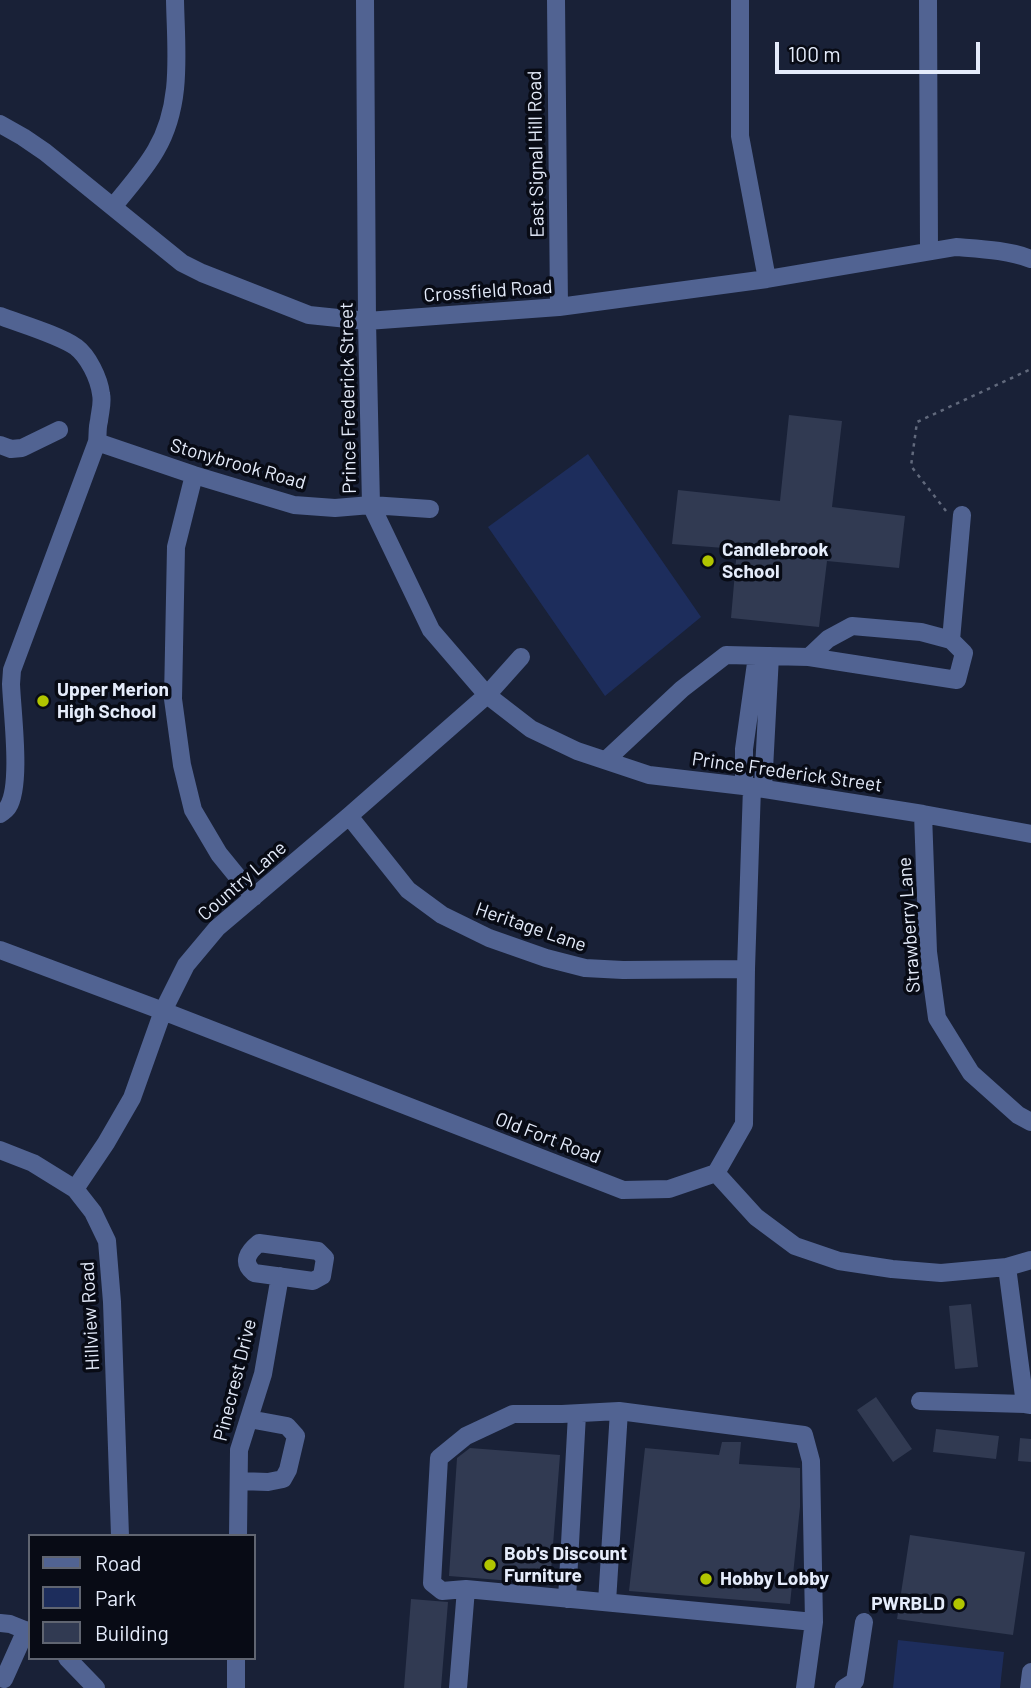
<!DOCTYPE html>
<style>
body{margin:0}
#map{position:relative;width:1031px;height:1688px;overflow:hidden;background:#192137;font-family:Barlow,sans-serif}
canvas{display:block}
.legend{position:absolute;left:28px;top:1534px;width:228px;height:126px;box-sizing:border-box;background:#080b15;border:2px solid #606571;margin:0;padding:9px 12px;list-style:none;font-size:21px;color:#e5ecfb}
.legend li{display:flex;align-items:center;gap:14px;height:35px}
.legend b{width:35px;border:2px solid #606571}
.scale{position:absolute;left:775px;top:42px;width:205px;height:32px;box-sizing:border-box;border:4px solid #e5ecfb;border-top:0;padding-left:9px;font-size:21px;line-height:24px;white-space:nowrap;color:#e5ecfb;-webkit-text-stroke:5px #080b15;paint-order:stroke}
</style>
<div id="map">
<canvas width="1031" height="1688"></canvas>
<ul class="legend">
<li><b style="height:9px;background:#516392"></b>Road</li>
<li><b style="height:19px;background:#1d2d5c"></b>Park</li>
<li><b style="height:19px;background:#313a52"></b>Building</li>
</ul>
<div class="scale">100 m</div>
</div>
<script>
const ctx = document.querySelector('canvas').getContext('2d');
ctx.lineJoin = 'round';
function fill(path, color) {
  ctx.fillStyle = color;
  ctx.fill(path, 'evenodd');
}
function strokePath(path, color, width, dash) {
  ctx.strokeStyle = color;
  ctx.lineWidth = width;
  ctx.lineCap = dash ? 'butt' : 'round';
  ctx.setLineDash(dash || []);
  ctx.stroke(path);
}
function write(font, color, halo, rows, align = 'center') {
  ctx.font = font + ' Barlow,sans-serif';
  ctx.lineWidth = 7;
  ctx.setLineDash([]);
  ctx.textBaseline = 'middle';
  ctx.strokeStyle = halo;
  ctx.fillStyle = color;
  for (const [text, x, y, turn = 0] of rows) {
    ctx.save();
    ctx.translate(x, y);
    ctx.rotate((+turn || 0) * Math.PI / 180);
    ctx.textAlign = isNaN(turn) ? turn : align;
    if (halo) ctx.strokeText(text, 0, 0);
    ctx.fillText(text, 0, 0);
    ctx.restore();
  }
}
fill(new Path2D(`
 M588,454L701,617L605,696L488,527Z
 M898,1640L1004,1652L1000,1688H893Z`), '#1d2d5c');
fill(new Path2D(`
 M789,415L842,421L832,507L905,516L899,568L827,561L819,627L731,618L737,549L672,544L678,490L780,501Z
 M971,1304L978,1367L955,1369L949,1306Z
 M876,1397L912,1449L893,1462L857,1410Z
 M936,1429L999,1436L996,1459L933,1452Z
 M1020,1438L1031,1439V1462L1018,1461Z
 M722,1442H741L739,1464L800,1468V1507L790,1604L629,1591L645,1448L719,1455Z
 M470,1448L560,1455L550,1584L449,1576L457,1458Z
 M910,1535L1025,1552L1013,1635L897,1619Z
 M411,1599L448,1602L441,1688H404Z`), '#313a52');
strokePath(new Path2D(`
 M946,511L911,466L917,422L1031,369`), '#61697c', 2.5, [3.5, 5]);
strokePath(new Path2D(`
 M365,0L367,321L371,505L431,630L487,695L531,729L577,751L649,775L752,787L923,814L1031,834
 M556,0L559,307
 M740,0V136L767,279
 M928,0L929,250
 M0,124L23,137L45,152L182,263L202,273L309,315L367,321L559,307L767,279L956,247C981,249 1008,250 1031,259
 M113,207C127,189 144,171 156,150C183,104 176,51 175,0
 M0,316C21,324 59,335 76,347C88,356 99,378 101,394C103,403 100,411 99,421C97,428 98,435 97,442L12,670L11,684C12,712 22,785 8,807C7,809 3,812 0,814
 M97,442L194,475L294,505L335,508L371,505L430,509
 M0,445L11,449L22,448L59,430
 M194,475L176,547L173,699L182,765L193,810L219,854L254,897
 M951,640L962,515
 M606,760L682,689L726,655L809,657L957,680L964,653L951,640L921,632L852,626L828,639L809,657
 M744,786V749L757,656
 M763,788L770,656
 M923,814L928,952L937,1018L971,1073L1018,1115L1031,1122
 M349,816L408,890L442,915L489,938L546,958L585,968L623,970L746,969
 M0,950L163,1011L623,1190L669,1189L716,1173L744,1124L746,969L752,787
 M0,1150L33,1163L75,1189L93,1212L107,1241L112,1302L120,1536
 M716,1173L756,1217L795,1246L839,1261L892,1269L941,1273L1007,1267L1031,1260
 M75,1189L106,1143L132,1098L163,1011L186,965L217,928L349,816L487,695L521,657
 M259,1243L318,1251L325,1258L322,1276L313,1281L254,1273C241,1262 248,1252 259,1243Z
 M1007,1267L1025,1404L1031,1405
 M920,1401L1025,1404
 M239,1481L268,1482L283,1479L288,1470L296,1436L287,1426L249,1419
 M238,1536L239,1450L263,1374L280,1276
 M466,1589L442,1591L432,1583L439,1458L466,1436L513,1414H562L619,1411
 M567,1599L577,1414
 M607,1602L619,1411L804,1435L811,1461L814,1622
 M0,1623L10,1624L30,1632
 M67,1658L96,1688
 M4,1679L26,1630
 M236,1688V1658
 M458,1688L466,1589L814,1622L805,1688
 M844,1688L855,1681L864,1622
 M1029,1688L1031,1672`), '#516392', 18);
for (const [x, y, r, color] of [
 [708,561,7,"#b1c500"],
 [43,701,7,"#b1c500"],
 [490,1565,7,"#b1c500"],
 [706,1579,7,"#b1c500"],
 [959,1604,7,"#b1c500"]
]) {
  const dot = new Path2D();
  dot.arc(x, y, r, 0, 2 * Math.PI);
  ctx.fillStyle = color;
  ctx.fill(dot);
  strokePath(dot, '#080b15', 2.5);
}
write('19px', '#e5ecfb', '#080b15', [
 ["East Signal Hill Road",536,154,-91],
 ["Crossfield Road",488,291,-4],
 ["Prince Frederick Street",348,398,-91],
 ["Stonybrook Road",238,464,16],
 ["Prince Frederick Street",787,772,8],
 ["Country Lane",242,881,-41],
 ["Strawberry Lane",909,925,-94],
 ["Heritage Lane",531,927,19],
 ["Old Fort Road",548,1138,21],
 ["Hillview Road",90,1316,-93],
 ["Pinecrest Drive",235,1380,-76]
]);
write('bold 19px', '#e5ecfb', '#080b15', [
 ["Candlebrook",722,550],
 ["School",722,572],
 ["Upper Merion",57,690],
 ["High School",57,712],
 ["Bob's Discount",504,1554],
 ["Furniture",504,1576],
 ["Hobby Lobby",720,1579],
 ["PWRBLD",945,1604,"right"]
], 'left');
</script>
